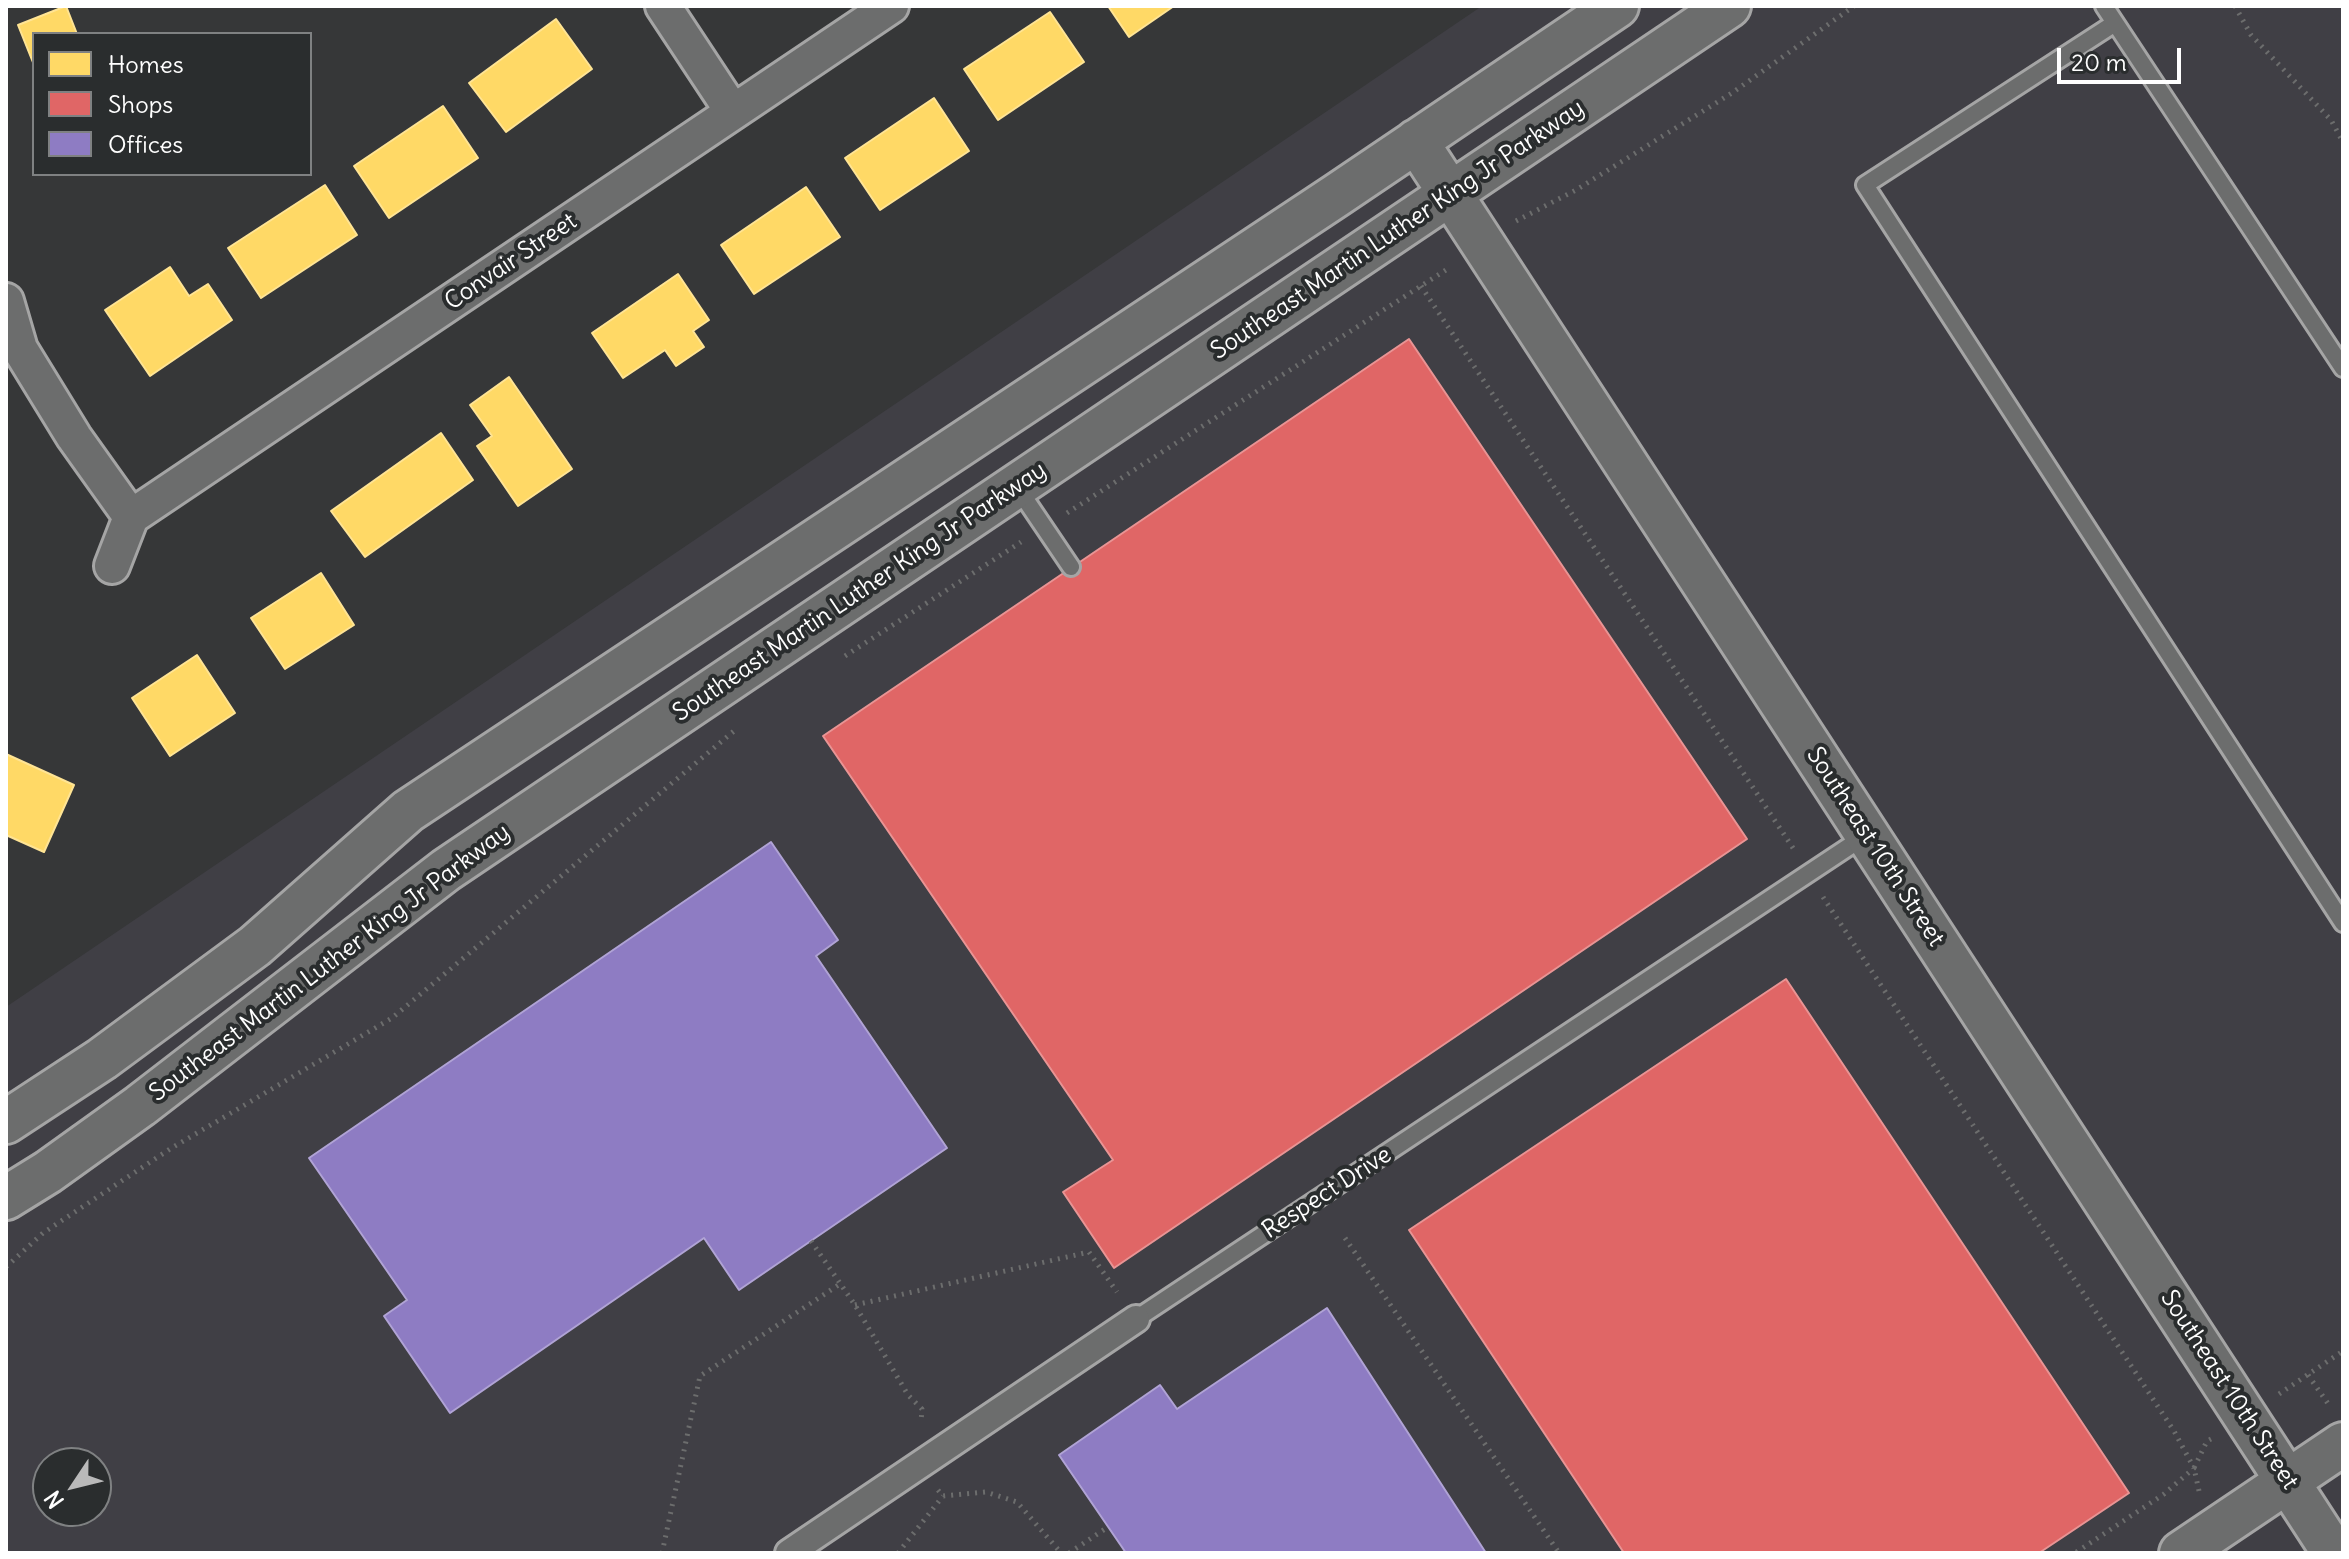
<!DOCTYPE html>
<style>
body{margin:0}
#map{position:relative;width:2349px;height:1559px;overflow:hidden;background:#363738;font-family:Delius,sans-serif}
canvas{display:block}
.frame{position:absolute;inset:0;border:8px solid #fff;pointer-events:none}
.legend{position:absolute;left:32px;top:32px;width:280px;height:144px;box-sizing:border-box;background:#2a2d2e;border:2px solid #7f8182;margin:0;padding:10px 14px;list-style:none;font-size:24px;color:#fff}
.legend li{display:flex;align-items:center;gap:16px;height:40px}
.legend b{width:40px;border:2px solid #7f8182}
.north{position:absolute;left:32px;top:1447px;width:80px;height:80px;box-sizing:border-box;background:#2a2d2e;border:2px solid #7f8182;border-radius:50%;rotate:235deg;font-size:22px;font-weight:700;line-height:32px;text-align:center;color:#fff}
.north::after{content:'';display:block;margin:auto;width:28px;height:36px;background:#b9b9b9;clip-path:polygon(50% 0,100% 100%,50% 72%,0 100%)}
.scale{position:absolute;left:2057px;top:48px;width:124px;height:36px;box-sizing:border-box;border:4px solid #fff;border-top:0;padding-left:10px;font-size:24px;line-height:28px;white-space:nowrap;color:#fff;-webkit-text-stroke:6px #2a2d2e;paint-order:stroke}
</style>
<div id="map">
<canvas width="2349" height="1559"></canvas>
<div class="frame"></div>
<ul class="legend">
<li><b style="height:22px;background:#ffd966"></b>Homes</li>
<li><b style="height:22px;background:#e06666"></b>Shops</li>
<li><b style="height:22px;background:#8e7cc3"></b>Offices</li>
</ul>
<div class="north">N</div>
<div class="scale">20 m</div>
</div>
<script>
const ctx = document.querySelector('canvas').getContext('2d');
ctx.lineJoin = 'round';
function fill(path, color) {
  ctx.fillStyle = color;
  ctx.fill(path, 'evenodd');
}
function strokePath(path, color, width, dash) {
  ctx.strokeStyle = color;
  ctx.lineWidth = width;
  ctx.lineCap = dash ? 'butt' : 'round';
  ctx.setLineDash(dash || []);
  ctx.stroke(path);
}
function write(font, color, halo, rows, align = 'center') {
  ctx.font = font + ' Delius,sans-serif';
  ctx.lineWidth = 8;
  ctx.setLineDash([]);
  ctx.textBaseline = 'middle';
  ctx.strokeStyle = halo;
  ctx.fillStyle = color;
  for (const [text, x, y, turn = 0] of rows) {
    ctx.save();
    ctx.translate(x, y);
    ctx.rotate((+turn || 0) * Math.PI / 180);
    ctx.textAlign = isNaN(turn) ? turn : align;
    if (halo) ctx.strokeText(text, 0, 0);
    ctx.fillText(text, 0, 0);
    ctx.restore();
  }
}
fill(new Path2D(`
 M1482,6H2343V1553H6V1007ZM48,1463H96V1511H48Z`), '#403f45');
const homes = new Path2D(`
 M66,6L77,34H34V65L18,25Z
 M1108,6H1174L1129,37Z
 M1050,12L1084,62L998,120L964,69Z
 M556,19L592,69L506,132L469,83Z
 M934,98L969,151L880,210L845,158Z
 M443,106L478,158L389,218L354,166Z
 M325,185L357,235L261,298L228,248Z
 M806,187L840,237L754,294L721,245Z
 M170,267L189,296L208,284L232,320L150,376L105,310Z
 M678,274L709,320L693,331L704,347L676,366L665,350L623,378L592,333Z
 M509,377L572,469L518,506L477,446L492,436L470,405Z
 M441,433L473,480L365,557L331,511Z
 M321,573L354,625L285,669L251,618Z
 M197,655L235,713L170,756L132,698Z
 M6,754L74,785L44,852L6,835Z`);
fill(homes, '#ffd966');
strokePath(homes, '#ffe494', 2);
const shops = new Path2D(`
 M1409,339L1747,839L1114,1268L1063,1192L1113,1160L823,736Z
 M1786,979L2129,1493L2039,1553H1624L1409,1230Z`);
fill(shops, '#e06666');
strokePath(shops, '#e99494', 2);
const offices = new Path2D(`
 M771,842L838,940L816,956L947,1148L739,1290L704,1238L450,1413L384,1316L407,1300L309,1158Z
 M1327,1308L1486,1553H1126L1059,1455L1160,1385L1177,1409Z`);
fill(offices, '#8e7cc3');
strokePath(offices, '#b0a3d5', 2);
const service = new Path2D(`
 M2104,6L2343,368
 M2115,23L1865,185L2343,923
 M1017,487L1071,567
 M1136,1319L1865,836`);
const pedestrian = new Path2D(`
 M789,1553L1136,1319`);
const minor = new Path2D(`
 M663,6L733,112
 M6,301L20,349L74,437L131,517
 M131,517L891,6
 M112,566L131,517`);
const tertiary = new Path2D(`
 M1416,141L2334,1553
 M6,1122L102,1059L255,946L408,811L1337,195L1617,6
 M6,1198L48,1172L140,1106L446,870L1729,6
 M2181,1553L2343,1444`);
strokePath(service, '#a5a5a5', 22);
strokePath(pedestrian, '#a5a5a5', 32);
strokePath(minor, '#a5a5a5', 40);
strokePath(tertiary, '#a5a5a5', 48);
strokePath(new Path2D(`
 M2235,6L2251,35L2331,120L2343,142
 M1516,221L1576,190L1732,93L1854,6
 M1421,286L1795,851
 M1067,513L1449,268
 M845,656L1021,542
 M1823,897L2174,1431L2194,1468L2164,1494L2075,1553
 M1345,1238L1559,1553
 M811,1241L855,1305L908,1395L922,1409L921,1422
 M6,1267L43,1233L170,1149L392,1018L734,731
 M855,1305L1089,1252L1117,1292
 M2308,1375L2329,1405
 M2279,1394L2343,1351
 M938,1490L943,1496L986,1492L1017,1502L1061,1553
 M2199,1491L2194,1468L2207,1441L2211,1439
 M662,1553L700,1376L840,1284
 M898,1553L943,1496
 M1069,1553L1108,1527`), '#6c6d6d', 5, [2, 6]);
strokePath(service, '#6c6d6d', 16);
strokePath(pedestrian, '#6c6d6d', 26);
strokePath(minor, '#6c6d6d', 34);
strokePath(tertiary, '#6c6d6d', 42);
write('24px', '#fff', '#2a2d2e', [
 ["Southeast Martin Luther King Jr Parkway",1398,230,-34],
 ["Convair Street",511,262,-34],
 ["Southeast Martin Luther King Jr Parkway",860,592,-34],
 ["Southeast 10th Street",1875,847,57],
 ["Southeast Martin Luther King Jr Parkway",330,963,-37],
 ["Respect Drive",1327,1193,-33],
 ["Southeast 10th Street",2229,1390,57]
]);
</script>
